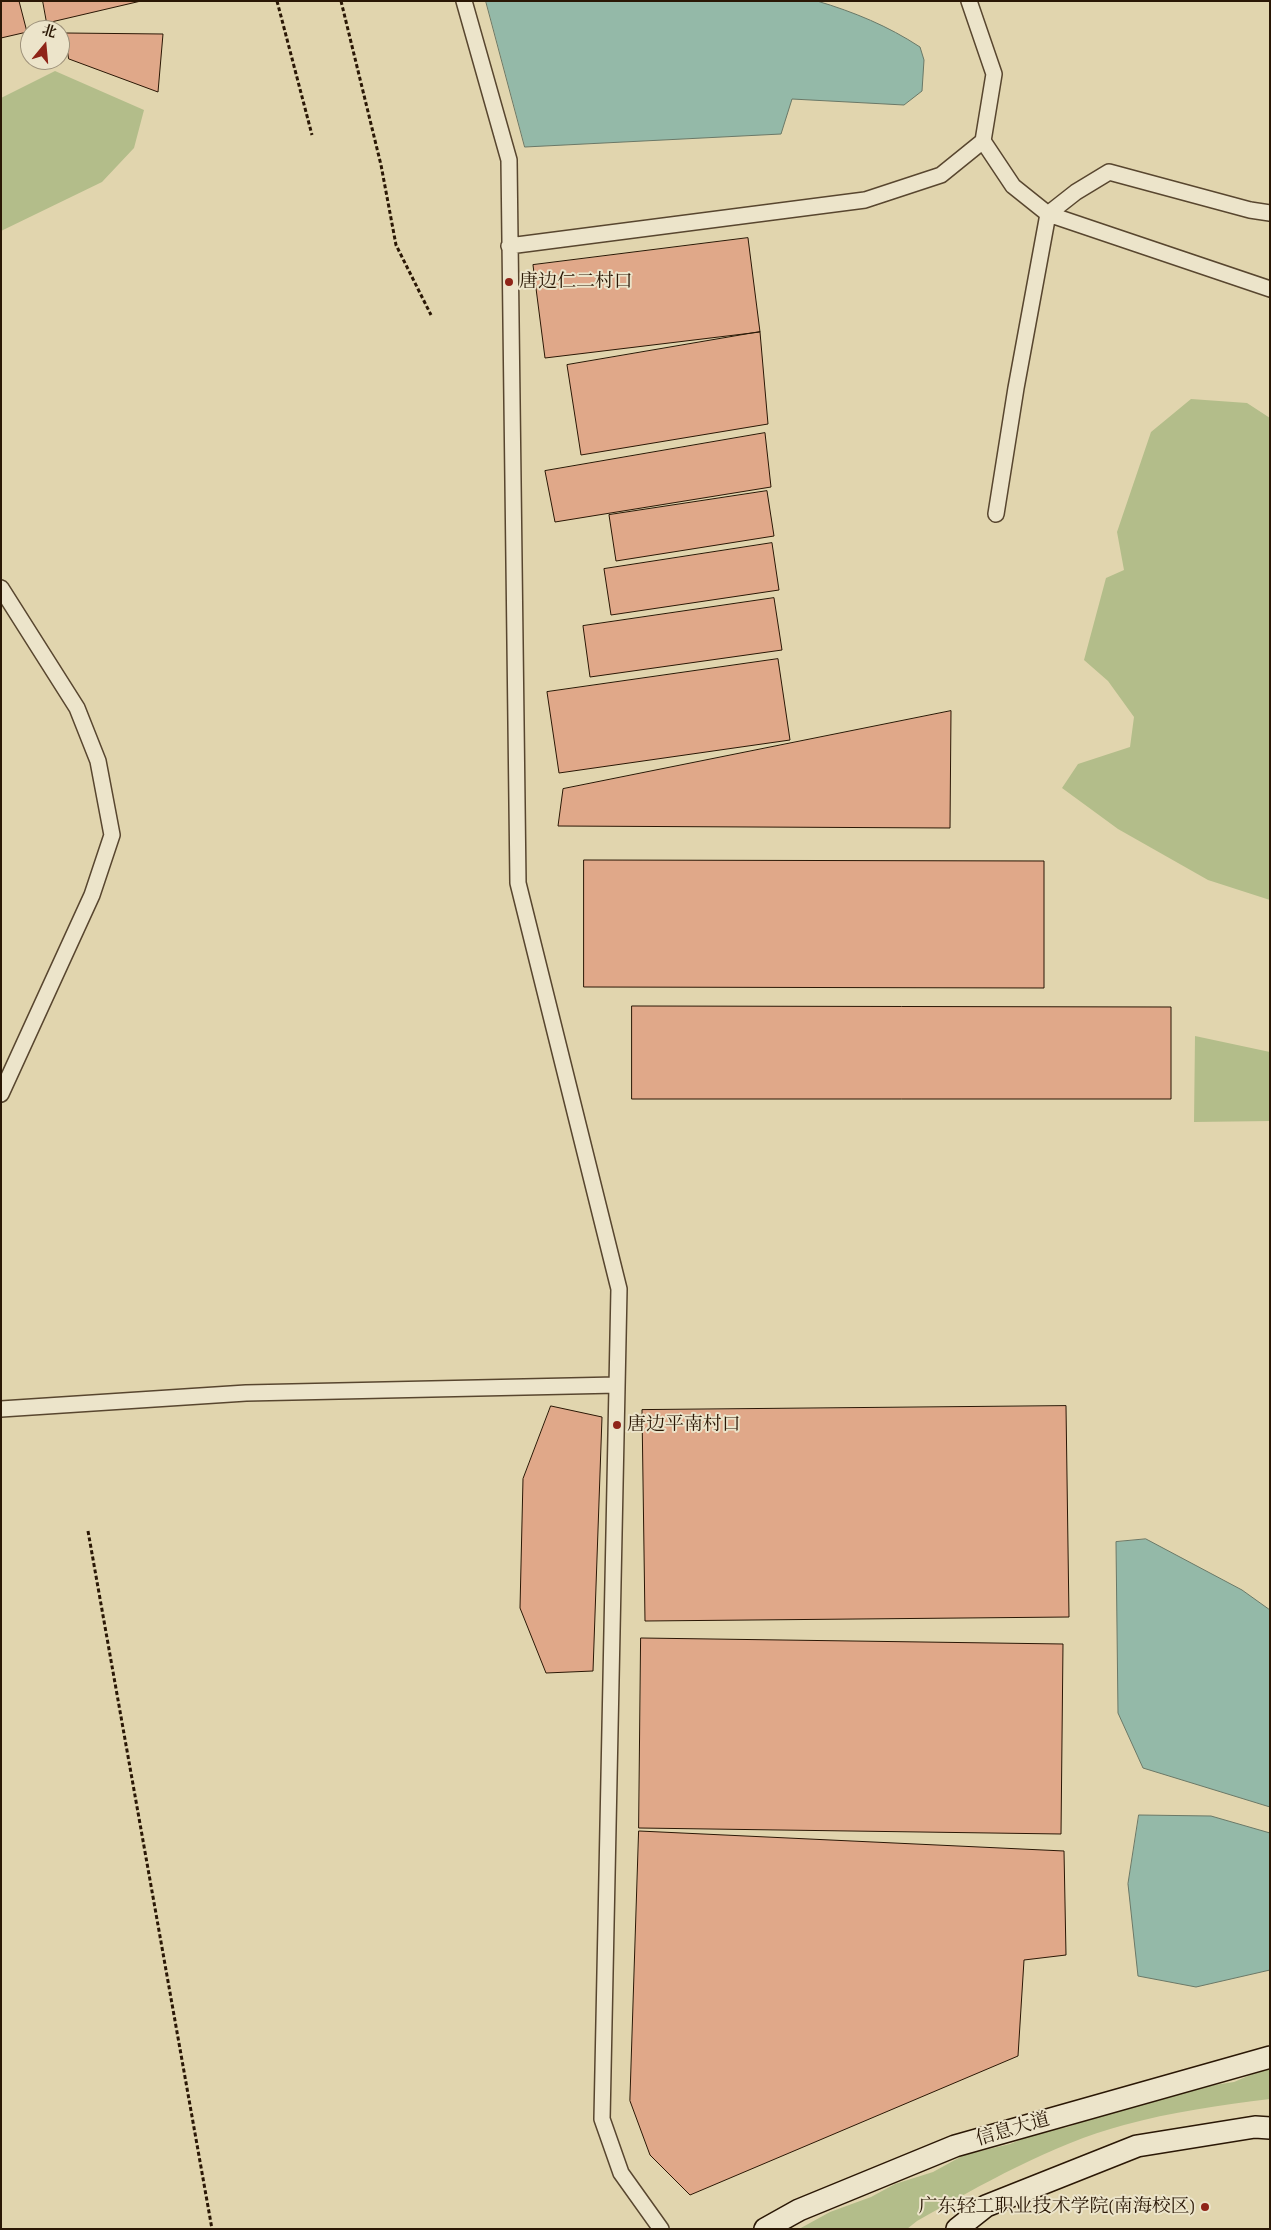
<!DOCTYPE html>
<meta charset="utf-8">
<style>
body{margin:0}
#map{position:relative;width:1271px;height:2230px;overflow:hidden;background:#e1d5ae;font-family:Alegreya,"Noto Serif SC",serif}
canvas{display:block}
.frame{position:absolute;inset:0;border:2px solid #2a1705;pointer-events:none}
.north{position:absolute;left:20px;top:20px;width:50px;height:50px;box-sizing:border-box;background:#ece4ca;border:1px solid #9e927b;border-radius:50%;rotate:17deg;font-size:14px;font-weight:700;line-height:20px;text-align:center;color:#2a1705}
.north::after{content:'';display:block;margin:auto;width:18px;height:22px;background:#8f2418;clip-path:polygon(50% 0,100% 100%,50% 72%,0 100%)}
</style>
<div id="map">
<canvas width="1271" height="2230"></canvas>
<div class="frame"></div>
<div class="north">北</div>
</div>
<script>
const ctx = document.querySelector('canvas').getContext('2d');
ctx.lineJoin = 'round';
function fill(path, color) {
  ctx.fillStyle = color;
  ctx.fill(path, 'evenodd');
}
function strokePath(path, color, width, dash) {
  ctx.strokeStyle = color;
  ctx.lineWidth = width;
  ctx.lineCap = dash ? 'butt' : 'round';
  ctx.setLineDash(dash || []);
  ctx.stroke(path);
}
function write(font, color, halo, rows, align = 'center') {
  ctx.font = font + ' Alegreya,"Noto Serif SC",serif';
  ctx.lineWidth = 4;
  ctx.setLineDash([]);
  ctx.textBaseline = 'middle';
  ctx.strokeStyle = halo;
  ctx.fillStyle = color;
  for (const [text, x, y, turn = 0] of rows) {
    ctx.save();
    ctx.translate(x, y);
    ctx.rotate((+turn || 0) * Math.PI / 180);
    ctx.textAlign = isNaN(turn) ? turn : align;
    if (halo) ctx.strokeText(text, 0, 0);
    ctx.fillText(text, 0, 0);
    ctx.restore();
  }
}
fill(new Path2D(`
 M55,71L144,110L134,148L102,182L1,231V98Z
 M1191,399L1247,403L1270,418V900L1208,880L1118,829L1062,788L1078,764L1130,747L1134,717L1108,681L1084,660L1106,578L1124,570L1117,532L1151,432Z
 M1195,1036L1270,1052V1121L1194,1122Z
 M1270,2068V2099C1221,2105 1171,2112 1124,2125C1050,2145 983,2184 917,2221L907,2229H799L830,2212L871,2197L895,2184L933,2172L964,2155L1010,2144L1037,2133L1068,2127L1121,2107L1155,2101L1179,2093L1214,2085L1234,2082L1257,2072Z`), '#b3bd8a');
const water = new Path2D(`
 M486,1H817C854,12 888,26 920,47L924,60L922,91L904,105L792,99L781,134L525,147Z
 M1146,1539L1242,1590L1270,1610V1807L1143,1768L1118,1713L1116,1542Z
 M1139,1815L1211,1816L1270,1833V1970L1196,1987L1138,1976L1128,1884Z`);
fill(water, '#94b9a8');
strokePath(water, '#6a7867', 1);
const building = new Path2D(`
 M1,1H19L27,32L1,38Z
 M43,1H141L47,23Z
 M65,33L163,34L158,92L69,59Z
 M748,238L760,332L545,358L533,265Z
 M760,332L768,424L581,455L567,365Z
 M765,433L771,487L555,522L545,471Z
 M767,491L774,536L616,561L609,515Z
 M772,543L779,590L611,615L604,569Z
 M774,598L782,650L590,677L583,626Z
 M778,659L790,740L559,773L547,692Z
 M951,711L950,828L558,826L563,789Z
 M584,860L1044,861V988L584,987Z
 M632,1006L1171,1007V1099H632Z
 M551,1406L602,1417L593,1671L546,1673L520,1608L523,1479Z
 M1066,1406L1069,1617L645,1621L642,1410Z
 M641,1638L1063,1644L1061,1834L639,1828Z
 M639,1831L1064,1851L1066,1955L1024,1960L1018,2056L690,2195L650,2155L630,2101Z`);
fill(building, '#e0a889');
strokePath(building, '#2a1705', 1);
const street = new Path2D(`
 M464,1L509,160L518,883L619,1289L602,2119L621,2173L661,2229
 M969,1L994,74L983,141L1013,186L1048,214L1270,289
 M509,246L865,200L941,175L983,141
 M996,514L1016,388L1048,214L1076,192L1109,172L1250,210L1270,213
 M1,588L77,708L98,761L112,835L92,895L1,1094
 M1,1409L246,1393L617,1385`);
const secondary = new Path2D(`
 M765,2229L799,2210L955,2146L1270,2057
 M957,2229L986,2206L1137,2146L1255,2127L1270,2128`);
strokePath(street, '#58462f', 18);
strokePath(secondary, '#2a1705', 24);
strokePath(new Path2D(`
 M277,1L312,135
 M341,1L381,165L396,245L431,315
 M88,1531L212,2229`), '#2a1705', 3, [4, 2.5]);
strokePath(street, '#ece4ca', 15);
strokePath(secondary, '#ece4ca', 21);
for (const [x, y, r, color] of [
 [509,282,5,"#8f2418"],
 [617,1425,5,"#8f2418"],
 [1205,2207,5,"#8f2418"]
]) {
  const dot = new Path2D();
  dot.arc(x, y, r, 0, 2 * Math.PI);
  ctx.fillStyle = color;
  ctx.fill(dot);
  strokePath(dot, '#ece4ca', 2);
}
write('19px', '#2a1705', '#ece4ca', [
 ["唐边仁二村口",519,282],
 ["唐边平南村口",627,1425],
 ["广东轻工职业技术学院(南海校区)",1195,2207,"right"]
], 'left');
write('19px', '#2a1705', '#ece4ca', [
 ["信息大道",1013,2130,-16]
]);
</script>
